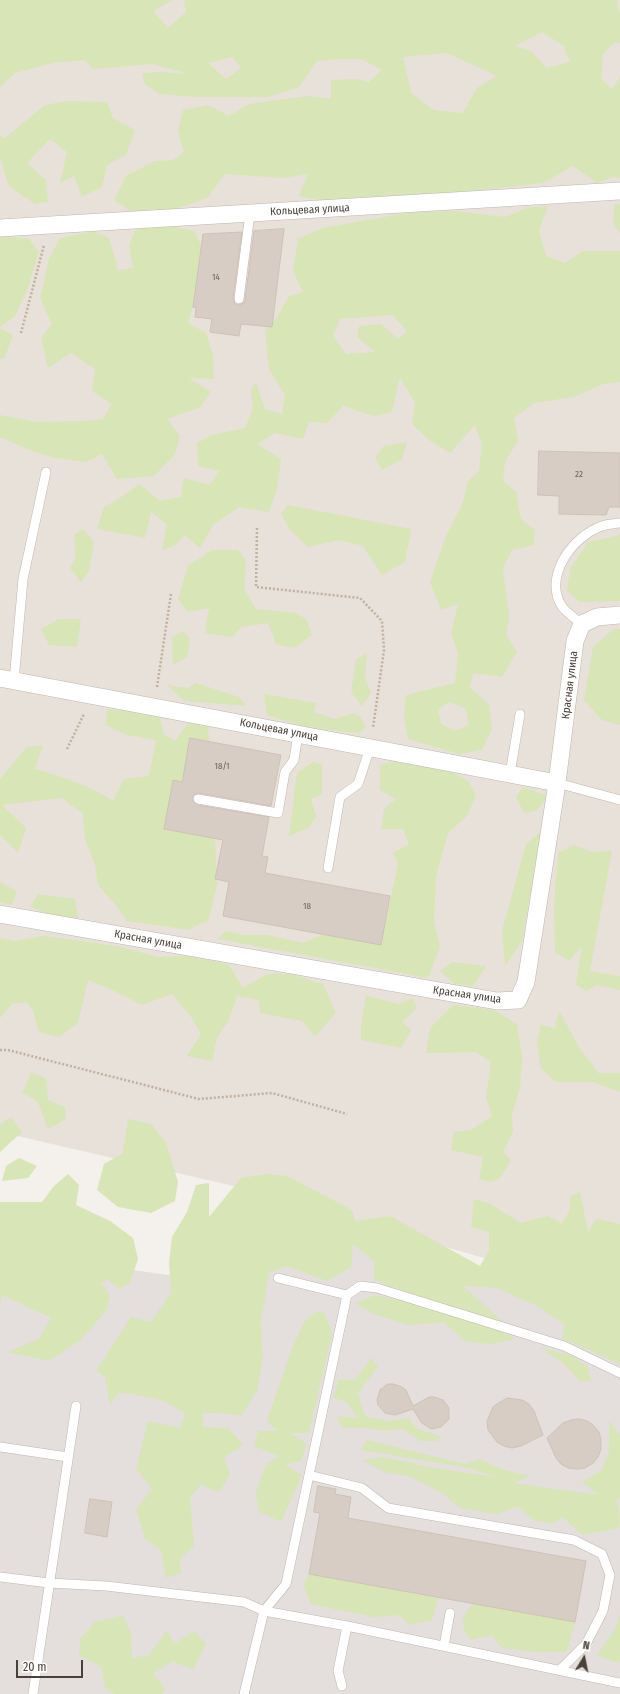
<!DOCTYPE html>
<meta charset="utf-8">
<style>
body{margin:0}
#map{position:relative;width:620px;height:1694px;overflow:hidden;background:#f4f0eb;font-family:"Fira Sans Condensed",sans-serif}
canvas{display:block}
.north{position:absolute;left:564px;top:1638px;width:40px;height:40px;-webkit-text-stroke:3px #fff;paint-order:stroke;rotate:10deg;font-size:11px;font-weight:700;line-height:16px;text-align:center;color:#484039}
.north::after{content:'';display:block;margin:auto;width:14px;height:18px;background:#484039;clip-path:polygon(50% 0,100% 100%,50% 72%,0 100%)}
.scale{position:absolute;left:16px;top:1660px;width:67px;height:18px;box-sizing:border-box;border:2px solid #484039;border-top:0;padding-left:5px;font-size:12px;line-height:14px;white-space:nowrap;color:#484039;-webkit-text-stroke:3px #fff;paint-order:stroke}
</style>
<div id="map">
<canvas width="620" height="1694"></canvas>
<div class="north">N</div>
<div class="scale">20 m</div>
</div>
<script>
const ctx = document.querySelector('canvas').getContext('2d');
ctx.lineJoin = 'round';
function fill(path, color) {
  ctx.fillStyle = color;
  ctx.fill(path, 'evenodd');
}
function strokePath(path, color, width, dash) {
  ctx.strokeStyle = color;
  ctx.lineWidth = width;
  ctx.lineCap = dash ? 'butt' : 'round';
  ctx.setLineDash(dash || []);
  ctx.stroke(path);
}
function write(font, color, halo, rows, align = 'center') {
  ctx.font = font + ' "Fira Sans Condensed",sans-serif';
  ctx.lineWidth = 3;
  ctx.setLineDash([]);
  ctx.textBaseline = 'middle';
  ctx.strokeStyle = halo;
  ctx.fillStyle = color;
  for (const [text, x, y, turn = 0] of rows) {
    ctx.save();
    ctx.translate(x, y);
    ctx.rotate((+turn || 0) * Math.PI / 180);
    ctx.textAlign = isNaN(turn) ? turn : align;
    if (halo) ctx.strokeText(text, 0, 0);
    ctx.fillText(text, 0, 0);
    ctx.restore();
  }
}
fill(new Path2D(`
 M0,0H620V1297L355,1221L290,1199L0,1132Z`), '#e8e1d9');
fill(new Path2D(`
 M330,1212L620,1317V1694H0V1251L217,1282Z`), '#e4dfdc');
fill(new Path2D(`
 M0,0H173L153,11L168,28L186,12L184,1L188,0H617L618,9L620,11V43H614L603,54L601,79L612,89L620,77V178L613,177L597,183L573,166L543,183L425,196L357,197L328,202L299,196L308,174L283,178L225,174L207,198L173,210L132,212L114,200L126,176L155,161L173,160L184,152L178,130L183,110L208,105L229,116L249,104L308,96L331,99V80L357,79L369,82L382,70L361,59H338L317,61L299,87L268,97H196L159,94L145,84L142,73L163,72L189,74L152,64L93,69L85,60L53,63L15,73L0,87ZM542,32L564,46L570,62L547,68L531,51L515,46ZM447,53L497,76L477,88L463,113L434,110L411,93L403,57ZM232,57L241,68L226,79L208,63Z
 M68,101L107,102L113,118L135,130L126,155L107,165L102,187L82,197L74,176L60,183L67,152L50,139L27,163L46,180L48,202L35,204L9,186L0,157V136L5,138L45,105Z
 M620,203V233L613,224L615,204Z
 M548,206L539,230L546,256L565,263L583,251H620V382L603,384L574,397L534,403L514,418L518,441L505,461L503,481L516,492L521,519L535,530L534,545L512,550L503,569L509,617L506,635L517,652L502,677L473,673L470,688L489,704L492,729L482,750L459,754L408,739L404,717L406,695L455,683L458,653L451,634L458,604L441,610L430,582L446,536L462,505L468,481L479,471L482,444L475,425L450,453L429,440L412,424L415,403L400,377L392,412L374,416L343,406L327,423L309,422L303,439L275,433L257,444L281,459L277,489L269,512L239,507L213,525L200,548L185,535L174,546L162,550L167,524L151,512L145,538L97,529L104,507L120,498L139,484L160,501L181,497L184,478L210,485L219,471L198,466L197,443L212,435L245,428L253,408L251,389L256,383L265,409L282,414L285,395L269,369L265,330L278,316L288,297L303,292L293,271L298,239L323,228L406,213L454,211L505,217L530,207ZM392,315L407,331L398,339L381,324L359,326L357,337L375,352L346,354L333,336L340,319ZM450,702L466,709L469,725L455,731L441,724L438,709Z
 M169,226L194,231L201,245L193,307L188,323L206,333L213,356L214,379L189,378L211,392L200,407L167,419L180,436L175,454L154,476L117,479L102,454L86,462L56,458L29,450L0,437V415L36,422L86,421L103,419L112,404L92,391L95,369L71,353L48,368L41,338L52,324L40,298L49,259L60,238L94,231L109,238L118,270L133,268L129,245L136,229Z
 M0,237L28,238L39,252L28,288L15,316L0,327Z
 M0,328L13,335L4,359H0Z
 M407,442L402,459L382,470L375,458L384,446Z
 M288,505L411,529L405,562L382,575L363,546L339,540L308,547L290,530L281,514Z
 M83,529L94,542L89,571L81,582L70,568L76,559L74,535Z
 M620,535V601L580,602L567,591L570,569L588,542Z
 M212,550H238L246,561L244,590L256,609L296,613L307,620L312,635L294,648L276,644L268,623L241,627L232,637L205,633L209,608L188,612L178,599L188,566Z
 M59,619H81L77,647L49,645L41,629Z
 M614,629H620V725L602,720L584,700L593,647Z
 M183,631L190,639L187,657L173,665L172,637Z
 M367,653L365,677L371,693L362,706L351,692L356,660Z
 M196,683L239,697L247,706L184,701L167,685L188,688Z
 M264,694L316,703L314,712L335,719L354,713L360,717L366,727L359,733L305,727L267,715Z
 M107,709L159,714L164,734L175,741L189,722L208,726L209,741L190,738L182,782L173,780L164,829L215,838L217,885L209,919L189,930L127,921L116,905L98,885L95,865L85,839L83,814L62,798L2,805L26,828L18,853L0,835V779L27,747L43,745L35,769C63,777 89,785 113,801L124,779L149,776L156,740L127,735L106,725Z
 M396,760L450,771L468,781L476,795L467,816L448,833L436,876L434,921L440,947L428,978L218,939L225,931L245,935H267L303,943L324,934L381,945L398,863L393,853L409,844L403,829H381L384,809L396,799L380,790V765Z
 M313,762L322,764V794L311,799L316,816L309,828L289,836L297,773Z
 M523,787L548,796L537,810L524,813L516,797Z
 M541,832L522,941L505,966L502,931L526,844Z
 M574,845L592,852L612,851L590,971L620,976V990L596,985L587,991L576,985L582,946L569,961L555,952L554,906L558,853Z
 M0,882L17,891L12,905L0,902Z
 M38,894L75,899L78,918L51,915L30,907Z
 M44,936L117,946L158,957L189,956L228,964L243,988L267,974H291L323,984L336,1013L315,1036L302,1021L260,1013L259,1000L237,996L229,1020L217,1037L212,1061L187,1056L201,1034L192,1018L172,994L142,1005L114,991L88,980L78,1023L59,1037L39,1032L33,1011L27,1002L12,1004L0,1018V938L15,941Z
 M452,962L486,966L473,986L455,984L440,971Z
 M366,996L399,1004L412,998L417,1008L402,1022L411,1030L401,1048L361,1040V1026Z
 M453,1005L494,1010L517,1024L522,1056L520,1088L512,1114L513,1132L503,1152L511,1160L500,1178L491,1182L479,1179L483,1157L451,1150L454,1132L471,1130L492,1116L486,1097L491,1062L476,1052L426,1053L430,1028Z
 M559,1011L579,1047L598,1073H620V1092L593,1082H556L541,1068L537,1041L541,1025L555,1028Z
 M32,1072L46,1079L48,1100L65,1107L66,1119L48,1129L38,1102L22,1092Z
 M11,1117L22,1132L0,1152V1124Z
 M128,1119L151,1124L166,1143L178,1182L175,1201L151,1213L118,1207L97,1190L104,1164L123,1153Z
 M19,1158L37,1166L28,1178L2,1181L6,1166Z
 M68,1174L79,1185L76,1205L110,1221L133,1238L138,1259L130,1283L119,1289L108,1279L101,1283L110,1296L106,1311L80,1340L49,1361L7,1352L39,1339L51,1318L2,1295L0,1305V1258H2L0,1256V1202H42L54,1186Z
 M268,1174L287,1176L352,1210L355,1221L390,1216L480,1266L489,1251V1232L471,1227L474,1199L489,1203L521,1223L548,1216L562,1224L570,1210V1196L580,1192L588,1232L597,1219L620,1224V1364L562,1338L565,1325L537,1306L497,1288L463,1286L504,1323L436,1302L374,1280V1261L353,1244L351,1267L327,1281L286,1266L269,1273L261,1321L263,1358L257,1391L241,1416L220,1413H203V1427L228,1428L243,1445L224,1458L230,1475L219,1492L201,1485L190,1497L194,1545L180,1559L181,1573L166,1578L161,1550L145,1539L136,1509L152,1489L136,1468L148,1421L180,1428L185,1413L164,1401L134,1394L118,1393L110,1405L105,1377L96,1371L131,1317L151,1322L171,1293L169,1263L172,1237L187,1212L196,1185L209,1183V1217L241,1178Z
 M375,1295L408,1302L500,1331L516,1339L492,1344L466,1342L444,1322L409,1325L374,1314L355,1303Z
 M317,1311L325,1314L332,1334L309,1433H290L307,1444L301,1461L285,1465L302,1475L281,1522L260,1512L255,1494L266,1465L279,1456L254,1446L258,1431H278L267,1421L291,1351L304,1322Z
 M541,1348L570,1355L588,1367L591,1381L581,1382L563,1363Z
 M371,1358L378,1367L358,1393L365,1416L388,1421L408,1418L417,1429L441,1436L436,1441H421L402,1429L384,1431L365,1428H342L337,1416L358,1418L346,1402L333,1397L339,1380H355Z
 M609,1421L620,1435V1498L616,1500C620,1508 620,1518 619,1528L583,1535L562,1517L552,1524L534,1520L518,1506L496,1514L460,1508L441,1492L408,1476L384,1472L362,1460L383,1457L435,1468L497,1477L468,1468L361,1450L367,1440L465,1464L480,1459L501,1469L530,1476L514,1483L599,1495L582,1482L601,1471L609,1452Z
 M309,1574L438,1598L432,1620L409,1625L400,1615L373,1617L311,1604L303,1585Z
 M473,1604L575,1622L567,1652H535L502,1648L491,1635L471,1640C460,1625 460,1617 473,1604Z
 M620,1612V1660L617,1663L597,1655L617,1626Z
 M123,1615L131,1634L132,1658L149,1655L167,1630L174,1644L194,1631L206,1644L193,1670L173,1661L153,1674L165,1689L162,1694H114L105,1687L101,1667L79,1655L80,1639L95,1622Z`), '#d8e5b7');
const building = new Path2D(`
 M284,229L272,327L241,324L239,336L210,332L212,319L195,317L196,308L193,307L203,234L242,232L233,298L235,304L239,305L244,303L245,300L254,231Z
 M539,451L620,453V507H609L606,515L559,514V496L538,495Z
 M190,738L281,755L271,806L199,793L193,795V801L197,805L269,817L262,856L268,857L265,873L390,896L381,945L223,916L229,882L215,879L223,840L164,829L173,780L182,782Z
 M388,1384H393L402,1387L406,1390L413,1406L429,1397H434L443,1400L449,1408V1419L441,1427L431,1429L422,1423L413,1409L395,1415L385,1413L378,1405L377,1400L380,1390Z
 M507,1398L522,1400L529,1404L534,1411L543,1435L521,1446L512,1448L504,1446L497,1442L488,1430L487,1421L493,1407Z
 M579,1419L587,1421L593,1425L599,1432L601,1440V1449L598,1457L593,1463L585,1468L577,1469L568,1468L561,1464L556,1458L547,1438L563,1423L571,1420Z
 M318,1486L336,1489L335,1494L351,1497L348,1518L586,1561L575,1622L309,1574L320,1513L314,1512Z
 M90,1499L112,1502L107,1537L85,1533Z`);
fill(building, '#d8cdc4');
strokePath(building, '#d0c1b5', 1);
const service = new Path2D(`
 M239,299L250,213
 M582,624C576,619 565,612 561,605C544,575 573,536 602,526C607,524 614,524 620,523
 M14,681L23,579L46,472
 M510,774L520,714
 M557,783L620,800
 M198,799L278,813L285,772L294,760L298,734
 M328,868L340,797L358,784L370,748
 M278,1278L347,1295
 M0,1447L68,1457
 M309,1475L362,1488L388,1508L574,1540L602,1554L610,1575L603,1611L586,1644L560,1670
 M0,1577L49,1583L106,1586L244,1602L264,1611L347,1626L620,1683
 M444,1646L450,1613
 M342,1686L338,1671L347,1626
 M33,1694L76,1406
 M244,1694L264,1611L286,1584L347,1295L360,1286L377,1288L564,1346L620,1373`);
const minor = new Path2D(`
 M0,228L620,191
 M0,678L557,783
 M0,914L497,1001L518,1000L526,982L557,783L575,641L582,624L597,617L620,615`);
strokePath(service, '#bfb6ae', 10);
strokePath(minor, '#bfb6ae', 18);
strokePath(new Path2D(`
 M21,333L44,245
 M257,528L256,587L360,598L382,621L384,650L373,728
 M157,687L171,594
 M67,749L84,714
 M0,1050H8L199,1099L272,1093L347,1114`), '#c0b0a0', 2.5, [2, 2]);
strokePath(service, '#fff', 9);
strokePath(minor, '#fff', 17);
write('9px', '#6c635c', null, [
 ["14",216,277],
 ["22",579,474],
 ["18/1",222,766],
 ["18",307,906]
]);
write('11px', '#484039', '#fff', [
 ["Кольцевая улица",310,210,-3],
 ["Красная улица",570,685,-83],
 ["Кольцевая улица",279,730,11],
 ["Красная улица",148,940,10],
 ["Красная улица",467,995,8]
]);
</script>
